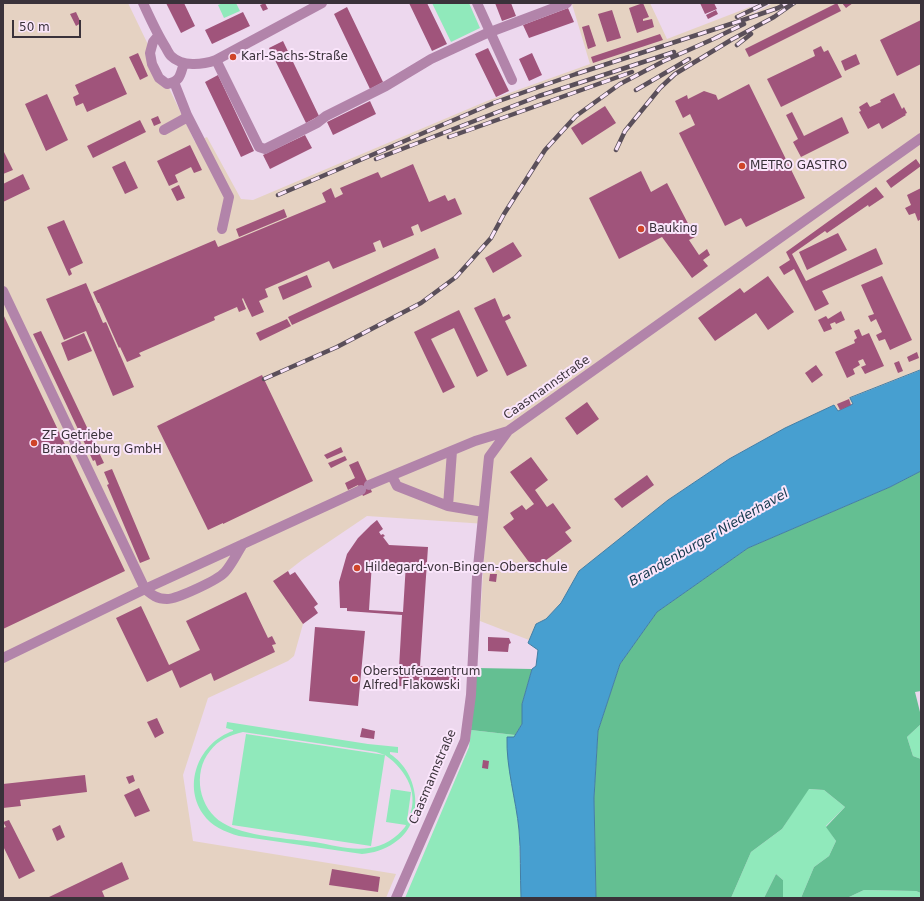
<!DOCTYPE html>
<meta charset="utf-8">
<style>
body{margin:0}
#map{position:relative;width:924px;height:901px;overflow:hidden;background:#edd8ee;font-family:"DejaVu Sans",sans-serif}
canvas{display:block}
.frame{position:absolute;inset:0;border:4px solid #3a323a;pointer-events:none}
.scale{position:absolute;left:12px;top:20px;width:69px;height:18px;box-sizing:border-box;border:2px solid #3a323a;border-top:0;padding-left:5px;font-size:12px;line-height:14px;white-space:nowrap;color:#3a323a;-webkit-text-stroke:3px #fae5fb;paint-order:stroke}
</style>
<div id="map">
<canvas width="924" height="901"></canvas>
<div class="frame"></div>
<div class="scale">50 m</div>
</div>
<script>
const ctx = document.querySelector('canvas').getContext('2d');
ctx.lineJoin = 'round';
function fill(path, color) {
  ctx.fillStyle = color;
  ctx.fill(path, 'evenodd');
}
function strokePath(path, color, width, dash) {
  ctx.strokeStyle = color;
  ctx.lineWidth = width;
  ctx.lineCap = dash ? 'butt' : 'round';
  ctx.setLineDash(dash || []);
  ctx.stroke(path);
}
function write(font, color, halo, rows, align = 'center') {
  ctx.font = font + ' "DejaVu Sans",sans-serif';
  ctx.lineWidth = 4;
  ctx.setLineDash([]);
  ctx.textBaseline = 'middle';
  ctx.strokeStyle = halo;
  ctx.fillStyle = color;
  for (const [text, x, y, turn = 0] of rows) {
    ctx.save();
    ctx.translate(x, y);
    ctx.rotate((+turn || 0) * Math.PI / 180);
    ctx.textAlign = isNaN(turn) ? turn : align;
    if (halo) ctx.strokeText(text, 0, 0);
    ctx.fillText(text, 0, 0);
    ctx.restore();
  }
}
fill(new Path2D(`
 M3,3H128L195,142L207,137L241,199L253,200L487,101L590,64L572,4L576,3H650L667,39L750,7L754,13L773,3H921V370L850,398L853,404L838,411L834,405L785,428L728,459L668,500L579,571L561,603L546,619L536,624L529,640L480,621L486,524L367,516L302,560L288,571L303,624L294,656L288,661L208,698L183,775L193,841L396,874L386,898H3Z`), '#e5d2c2');
fill(new Path2D(`
 M223,3H236L240,11L224,18L218,5Z
 M432,3H469L480,28L451,42Z
 M227,722L368,744L398,747V753L390,752V754C420,773 426,823 394,843C384,850 373,853 362,854L239,836C225,832 211,826 203,814C182,783 200,742 233,731V730L226,728ZM243,732L376,752L385,755L246,734L232,825L371,846L385,755C407,770 421,796 407,821L411,792L391,789L386,822L406,825L405,827C396,838 384,846 369,848C352,851 332,845 315,842C290,839 243,836 223,823C199,809 192,773 210,751C218,740 230,735 243,732Z
 M921,724V759L913,756L907,737Z
 M471,730L515,735L514,793L519,830L521,898H405L469,747Z
 M808,789L824,790L845,807L826,826L836,841L829,856L814,867L801,898H783V880L776,874L764,898H731L751,852L782,829Z
 M864,890L916,891L921,893V898H847Z`), '#90e9bb');
fill(new Path2D(`
 M921,471V691L915,692L921,716V724L907,737L913,756L921,759V893L916,891L864,890L847,898H801L814,867L829,856L836,841L826,827L845,807L824,790L809,789L782,829L751,852L731,898H596L594,798L598,731L620,664L657,612L748,548L890,487Z
 M476,668L532,669L522,704V724L515,735L471,730Z
 M776,874L783,880V898H764Z`), '#64bf92');
const water = new Path2D(`
 M921,370V471L890,487L748,548L657,612L620,664L598,731L594,798L596,898H521C520,875 521,852 519,830C516,799 506,768 507,737H514L522,724V704L532,669L536,666L538,650L528,643L536,624L546,619L561,603L579,571L668,500L729,459L785,428L834,405L838,411L853,404L850,398Z`);
fill(water, '#479fd0');
strokePath(water, '#437ea3', 1);
fill(new Path2D(`
 M166,3H184L195,26L181,33Z
 M265,3L268,9L263,11L260,5Z
 M409,3H427L447,44L432,51Z
 M495,3H511L516,16L502,21Z
 M643,3L649,17L643,19V21L652,19L654,27L637,33L629,8Z
 M700,3H714L717,9L705,14Z
 M837,3L841,11L749,57L745,49Z
 M842,3H853L846,8Z
 M347,7L383,82L370,89L334,14Z
 M568,8L574,22L529,38L523,25Z
 M612,10L621,38L607,42L598,14Z
 M716,10L718,14L708,19L706,15Z
 M76,12L81,23L76,26L70,14Z
 M243,12L250,26L212,44L205,30Z
 M921,20V64L897,76L880,40Z
 M589,25L596,46L588,49L582,27Z
 M660,34L663,40L593,63L591,57Z
 M283,41L319,116L306,123L269,48Z
 M821,46L824,52L828,50L842,77L781,107L767,79L815,56L813,50Z
 M488,48L509,91L496,97L475,54Z
 M138,53L148,76L140,80L129,57Z
 M532,53L542,75L529,81L519,59Z
 M856,54L860,64L845,71L841,61Z
 M115,67L127,94L87,112L83,103L76,106L73,97L79,94L75,85Z
 M218,75L254,151L241,157L205,82Z
 M749,84L805,198L746,227L741,218L725,226L679,133L695,125L690,114L683,118L675,101L687,95L688,99L704,91L716,95L718,100Z
 M894,93L902,109L904,107L907,113L905,114L906,115L882,129L879,123L868,129L859,112L861,111L859,107L867,102L870,107L881,102L880,100Z
 M47,94L68,140L46,151L25,104Z
 M370,101L376,114L333,135L327,122Z
 M605,106L616,123L582,145L571,128Z
 M792,112L804,136L842,117L849,133L801,157L793,142L798,139L786,115Z
 M158,116L161,123L154,126L151,119Z
 M140,120L146,132L93,158L87,146Z
 M305,135L312,148L270,169L263,155Z
 M190,145L202,170L194,173L191,167L175,175L178,182L169,186L157,161Z
 M3,150L13,170L3,174Z
 M916,159L921,166L891,188L886,181Z
 M125,161L138,188L125,194L112,167Z
 M413,164L429,202L445,195L448,201L455,198L462,214L421,232L418,224L411,227L414,235L383,248L380,240L373,243L376,251L333,269L329,261L265,289L268,297L259,301L264,312L252,317L243,298L242,299L246,309L239,312L237,307L214,317L215,320L139,353L141,356L127,362L120,347L119,348L99,303H98L93,292L215,240L218,247L326,202L322,193L331,188L335,198L343,194L340,188L378,172L381,178Z
 M641,171L651,192L667,183L695,237L689,240L699,255L707,249L710,255L703,260L708,266L692,278L662,237L619,259L589,198Z
 M23,174L30,189L3,202V184Z
 M179,185L185,198L177,201L171,189Z
 M876,187L884,197L869,207L868,205L827,233L825,231L792,254L806,281L876,248L883,264L822,291L829,304L815,311L794,269L784,275L779,267L790,260L786,252Z
 M921,188V219L918,221L915,213L909,215L905,208L911,205L907,195Z
 M284,209L287,217L239,237L236,229Z
 M64,220L83,263L70,269L72,274L69,276L47,227Z
 M838,233L847,250L807,270L799,252Z
 M513,242L522,256L493,273L485,258Z
 M435,248L439,258L292,325L288,317Z
 M307,275L312,287L283,300L278,287Z
 M768,276L794,312L768,330L756,313L715,341L698,318L740,288L744,293Z
 M882,276L912,340L890,350L885,339L879,341L876,335L882,332L876,319L871,322L868,316L874,314L861,285Z
 M86,283L103,323L106,322L134,387L113,396L86,331L64,340L46,299Z
 M495,298L503,317L509,314L511,318L505,321L527,366L507,376L474,308Z
 M459,310L488,371L477,377L454,328L431,339L455,387L443,393L414,332Z
 M841,311L845,320L836,324L835,322L830,324L832,329L824,332L818,320L826,316L828,319Z
 M3,314L125,571L3,629Z
 M287,319L291,326L260,341L256,333Z
 M859,329L862,336L869,333L884,366L865,374L861,367L866,365L863,359L858,361L860,365L853,369L855,374L847,378L835,352L855,343L854,340L857,338L854,331Z
 M41,331L104,463L97,466L95,460L93,461L33,334Z
 M84,333L92,351L68,361L61,343Z
 M917,352L919,358L909,362L907,357Z
 M899,361L903,371L898,373L894,363Z
 M816,365L823,375L812,383L805,373Z
 M262,375L313,481L223,524V523L208,530L157,426Z
 M849,399L851,405L840,410L837,404Z
 M587,402L599,419L577,435L565,418Z
 M341,447L343,452L327,459L324,455Z
 M345,456L347,460L331,468L328,463Z
 M531,457L548,480L535,490L547,507L553,503L571,528L565,532L572,541L534,569L503,527L514,519L510,513L522,505L526,510L534,504L510,472Z
 M358,461L372,492L363,496L358,485L348,490L345,483L355,478L349,465Z
 M112,469L150,559L140,563L107,485L109,484L104,472Z
 M647,475L654,485L622,508L614,499Z
 M377,520L383,529L379,532L381,535L383,534L385,536L383,537L389,545L428,547L420,666L457,669L456,689L398,686L402,615L347,611V608H340L339,582L347,554L358,538L371,525ZM372,562H377V565L401,566V563H406L403,612L369,610Z
 M288,571L290,575L295,572L318,604L314,607L318,613L303,624L273,581Z
 M490,574H497L496,582L489,581Z
 M246,592L268,638L272,636L276,644L272,645L275,652L214,681L211,673L180,688L172,670L147,682L116,618L141,606L169,665L200,650L186,621Z
 M315,627L365,631L358,706L309,701Z
 M488,637L509,638L511,643L509,644L508,652L488,651Z
 M157,718L164,733L155,738L147,722Z
 M362,728L375,731L374,739L360,737Z
 M483,760L489,761L488,769L482,768Z
 M85,775L87,792L20,800L21,806L3,808V784Z
 M133,775L135,781L129,784L126,777Z
 M139,788L150,811L135,817L124,795Z
 M9,820L35,871L19,879L3,846V828L6,827L3,822Z
 M60,825L65,837L57,841L52,829Z
 M122,862L129,879L102,891L105,898H47Z
 M332,869L380,877L378,892L329,885Z`), '#a0547b');
strokePath(new Path2D(`
 M143,3C150,18 157,34 166,48C167,50 169,54 171,56C182,67 202,65 216,60L322,3
 M477,3L512,80
 M158,36L153,42L150,53L152,64L159,78L167,84C181,81 180,75 184,63
 M216,60L259,147L265,149L317,123L326,116L386,86L431,59L485,34L567,3
 M187,115L229,197L222,229
 M164,130L184,119L187,115L174,82
 M3,291L145,589C152,595 157,599 167,599C177,599 218,580 225,572C232,564 237,553 243,544
 M452,451L448,506L483,512
 M392,476L397,486L448,506
 M369,485L475,441L508,431
 M3,658L145,589L361,490
 M396,898L465,740L471,695L477,577L489,457L508,431L921,138`), '#b284aa', 10);
const rail = new Path2D(`
 M737,17L766,3
 M715,38L744,24
 M737,45L751,34
 M636,90L689,59
 M449,137L632,72
 M616,150L625,131L660,88L675,74L731,40L774,17L794,3
 M376,159L539,96L674,52
 M278,195L496,102L576,74L740,21L778,8L787,3
 M264,379L337,347L421,303L456,277L491,238L504,214L545,150L576,116L620,84L664,61L720,36`);
strokePath(rail, '#5a4f5a', 4.5);
strokePath(rail, '#fae5fb', 3, [9]);
for (const [x, y, r, color] of [
 [233,57,4,"#cf4429"],
 [742,166,4,"#cf4429"],
 [641,229,4,"#cf4429"],
 [34,443,4,"#cf4429"],
 [357,568,4,"#cf4429"],
 [355,679,4,"#cf4429"]
]) {
  const dot = new Path2D();
  dot.arc(x, y, r, 0, 2 * Math.PI);
  ctx.fillStyle = color;
  ctx.fill(dot);
  strokePath(dot, '#fae5fb', 1.5);
}
write('12px', '#3a323a', '#fae5fb', [
 ["Karl-Sachs-Straße",241,57],
 ["METRO GASTRO",750,166],
 ["Bauking",649,229],
 ["ZF Getriebe",42,436],
 ["Brandenburg GmbH",42,450],
 ["Hildegard-von-Bingen-Oberschule",365,568],
 ["Oberstufenzentrum",363,672],
 ["Alfred Flakowski",363,686]
], 'left');
write('12px', '#3a323a', '#fae5fb', [
 ["Caasmannstraße",547,388,-35],
 ["Caasmannstraße",433,777,-67]
]);
write('italic 13px', '#11384c', '#fae5fb', [
 ["Brandenburger Niederhavel",709,538,-30]
]);
</script>
